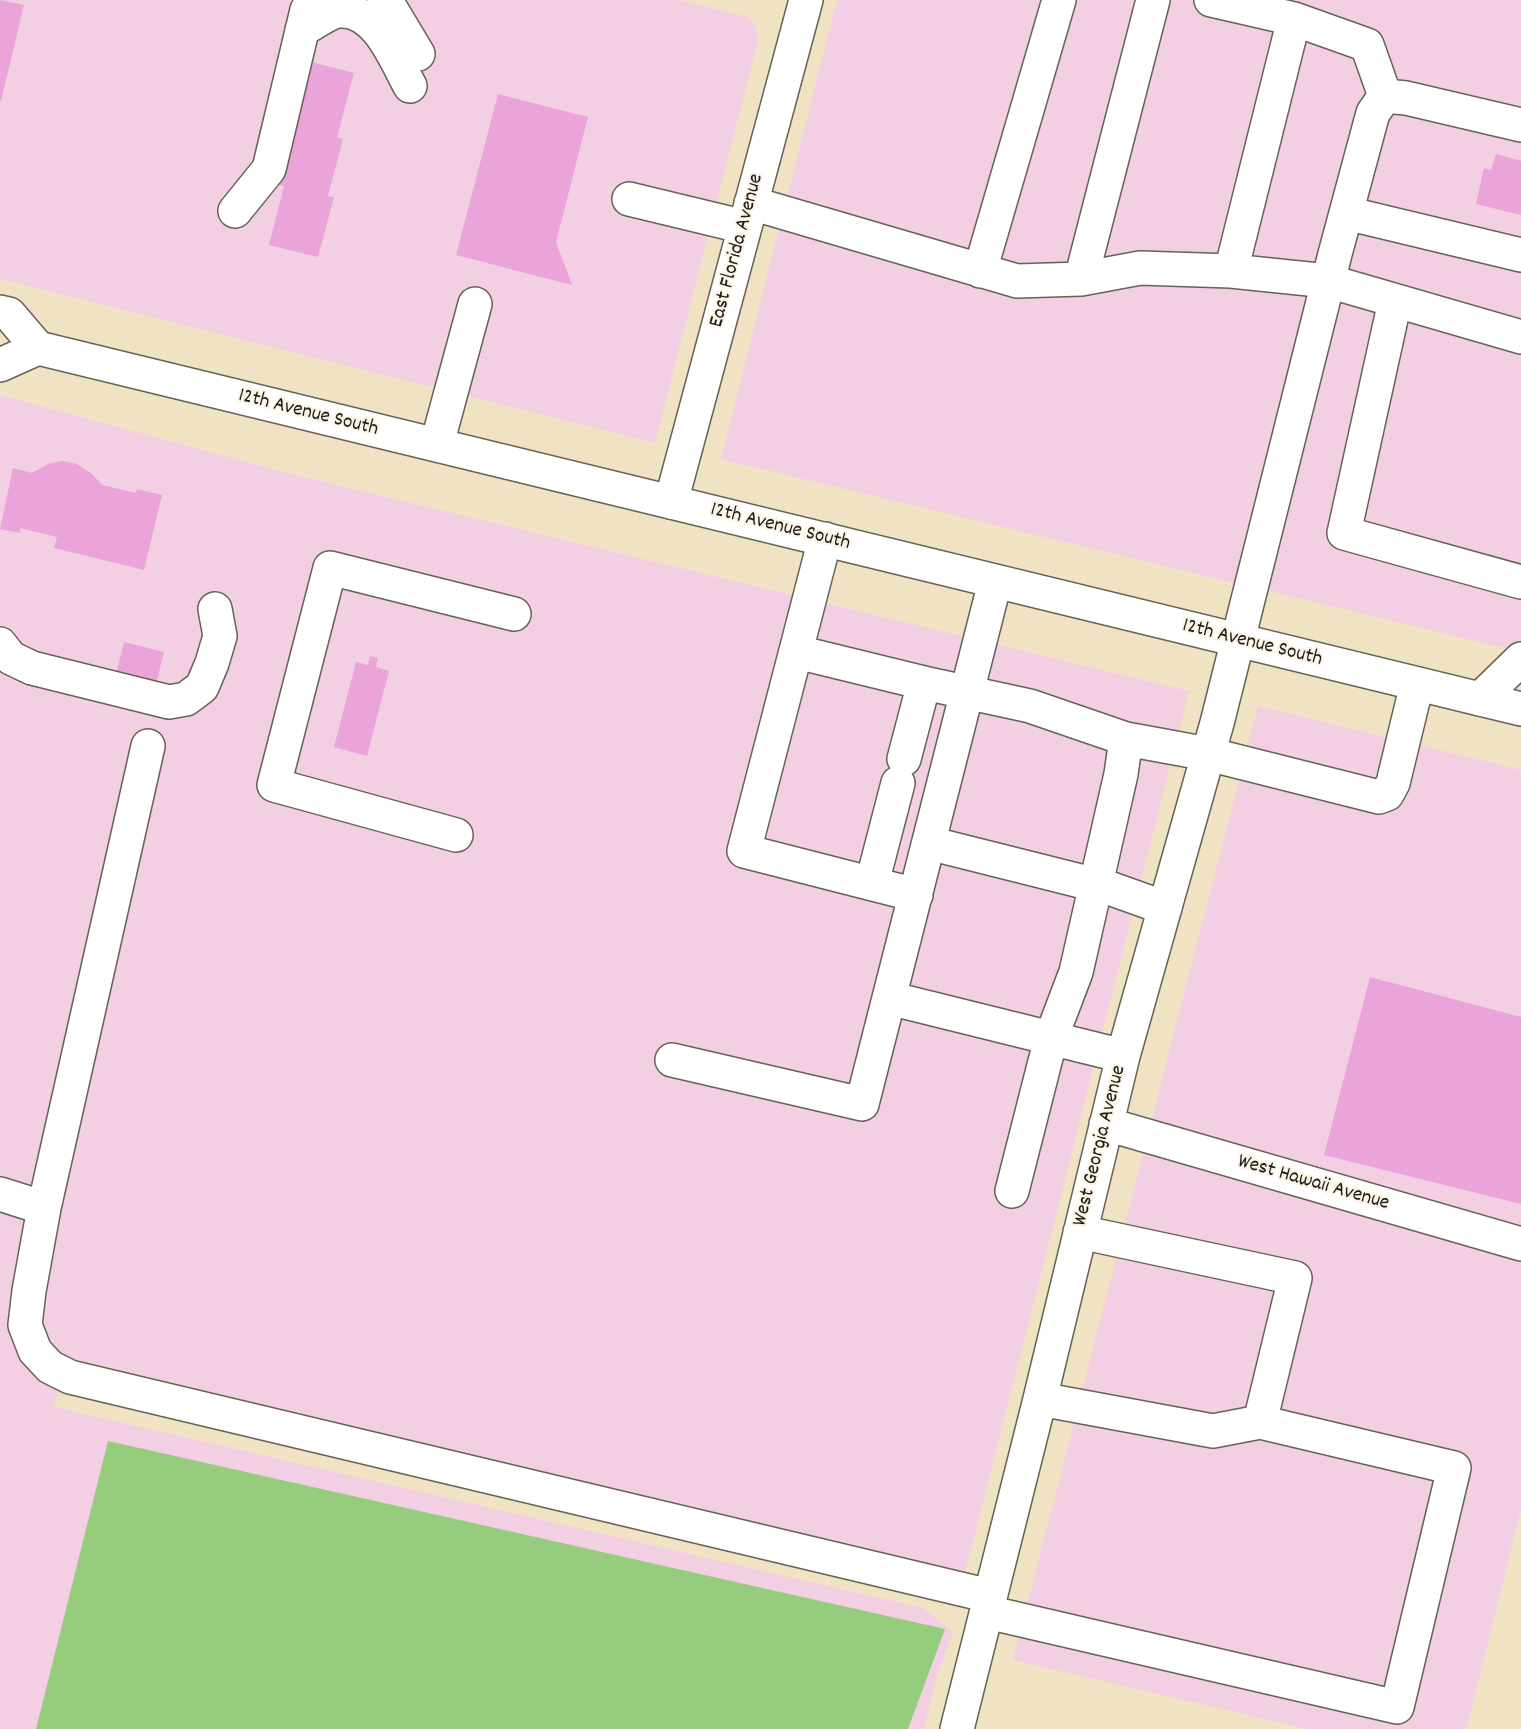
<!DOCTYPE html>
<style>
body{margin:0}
canvas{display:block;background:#f0e3c3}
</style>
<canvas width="1521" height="1729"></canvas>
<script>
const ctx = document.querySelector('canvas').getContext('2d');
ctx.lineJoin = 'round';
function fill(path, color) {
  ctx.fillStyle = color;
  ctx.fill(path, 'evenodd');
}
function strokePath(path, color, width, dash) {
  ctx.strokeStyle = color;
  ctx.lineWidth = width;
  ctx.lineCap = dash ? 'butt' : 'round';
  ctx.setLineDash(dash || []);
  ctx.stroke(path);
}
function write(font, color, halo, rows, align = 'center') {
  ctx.font = font + ' Dekko,sans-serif';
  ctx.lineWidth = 4.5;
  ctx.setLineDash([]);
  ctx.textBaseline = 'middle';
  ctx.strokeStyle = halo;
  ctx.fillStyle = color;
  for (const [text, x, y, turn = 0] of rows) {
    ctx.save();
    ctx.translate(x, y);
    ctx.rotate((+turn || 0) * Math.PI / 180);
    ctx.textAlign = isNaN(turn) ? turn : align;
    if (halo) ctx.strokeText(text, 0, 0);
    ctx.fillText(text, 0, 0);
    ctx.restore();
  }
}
fill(new Path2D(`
 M0,0H679L747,17L756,26L758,40L655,443L0,279Z
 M837,0H1521V652L721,459Z
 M0,395L291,474L1189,691L965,1573L66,1357L54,1407L923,1608L953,1632L938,1673L924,1729H0Z
 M1258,706L1521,770V1509L1467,1727L1463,1729H1307L1013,1660Z`), '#f2cfe2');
fill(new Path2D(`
 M108,1441L945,1629L908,1729H36Z`), '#96cc7e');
fill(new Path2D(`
 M0,0L24,5L1,101H0Z
 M307,61L354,73L337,137L343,139L328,196L334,197L318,257L269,245L284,186L276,184Z
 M498,94L588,117L556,242L572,285L456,255Z
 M1496,154L1521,161V215L1476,204L1484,168L1491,170Z
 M62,461L77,464L92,474L102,485L136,493L137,489L162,495L144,570L54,548L57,537L20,528V533L0,529L13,468L32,473L48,464Z
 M124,642L164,652L149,712L109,702Z
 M370,656L378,658L376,667L389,671L367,756L334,747L356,662L368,665Z
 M1370,977L1521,1017V1204L1324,1155Z`), '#eaa4da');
const minor = new Path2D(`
 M384,0L388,4L418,54
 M1211,0L1294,19L1231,271
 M1294,19L1367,45L1385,96
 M302,30C311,25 331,11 340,11C377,9 395,59 410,86
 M629,199L745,227
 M751,203L1017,281L1081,279L1140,268L1231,271L1328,281L1521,337
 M235,211L269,169L307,10L314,0
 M1346,213L1521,255
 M980,271L1059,0
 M1081,279L1153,0
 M1395,301L1344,533L1521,582
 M437,444L475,304
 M671,502L806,0
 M825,539L744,851L916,895
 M0,644L11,658L32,668L169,702L186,699L202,687L212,663L220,636L215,609
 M797,652L924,683L1030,706L1126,739L1208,754L1379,797L1387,794L1393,783L1417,684
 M1480,699L1521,659
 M148,746L44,1208L29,1291L25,1325L35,1351L50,1367L70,1377L990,1596
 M904,759L924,683
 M456,835L274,785L330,568L514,614
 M929,843L1112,889L1165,908
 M872,883L898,783
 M889,998L1123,1056
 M672,1060L862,1104L995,582
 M1106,1124L1521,1244
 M1012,1191L1051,1038L1076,972L1121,774L1126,739
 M0,1194L44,1208
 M1080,1232L1295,1278L1260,1422
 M987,1612L1397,1707L1454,1468L1260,1422L1213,1431L1040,1399
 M957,1729L1040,1399L1123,1056L1217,723L1335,254L1373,113L1385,96L1406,98L1521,125`);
const major = new Path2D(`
 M0,312L9,314L38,348L1521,709
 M0,365L38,348`);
strokePath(minor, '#666256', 36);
strokePath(major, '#666256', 36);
strokePath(minor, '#fff', 33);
strokePath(major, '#fff', 33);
write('21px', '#1c1c1c', '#fcf5e5', [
 ["East Florida Avenue",738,251,-75],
 ["12th Avenue South",308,414,14],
 ["12th Avenue South",780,528,14],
 ["12th Avenue South",1252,644,14],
 ["West Georgia Avenue",1101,1146,-76],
 ["West Hawaii Avenue",1313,1184,16]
]);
</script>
